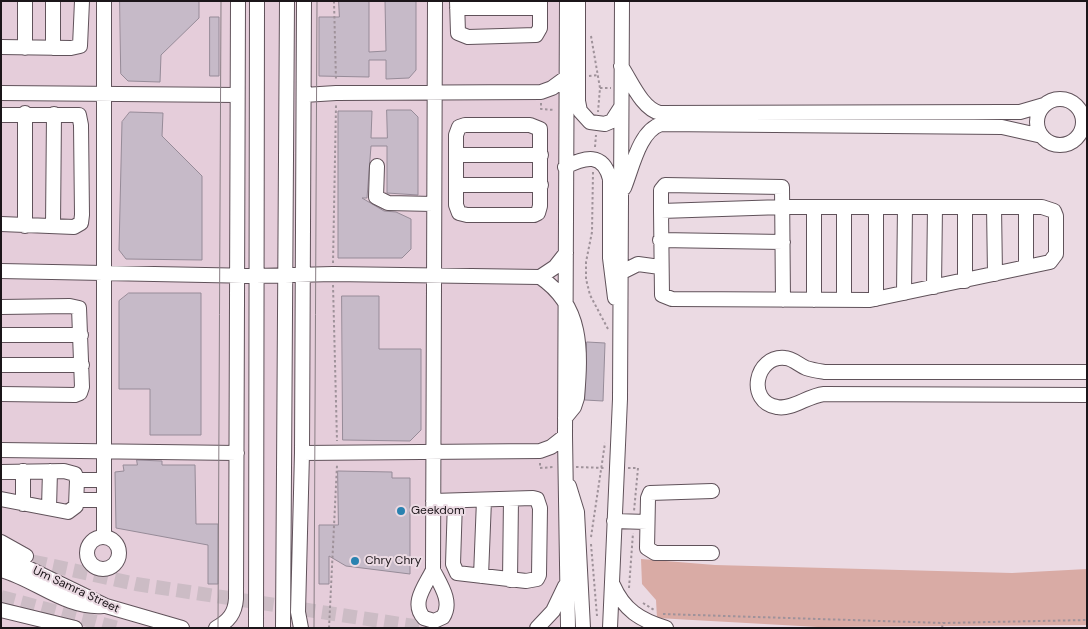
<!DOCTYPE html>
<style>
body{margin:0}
#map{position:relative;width:1088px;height:629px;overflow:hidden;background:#ebdae3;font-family:"DM Sans",sans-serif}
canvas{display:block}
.frame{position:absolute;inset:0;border:2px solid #1b1519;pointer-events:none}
</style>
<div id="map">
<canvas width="1088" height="629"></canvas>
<div class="frame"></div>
</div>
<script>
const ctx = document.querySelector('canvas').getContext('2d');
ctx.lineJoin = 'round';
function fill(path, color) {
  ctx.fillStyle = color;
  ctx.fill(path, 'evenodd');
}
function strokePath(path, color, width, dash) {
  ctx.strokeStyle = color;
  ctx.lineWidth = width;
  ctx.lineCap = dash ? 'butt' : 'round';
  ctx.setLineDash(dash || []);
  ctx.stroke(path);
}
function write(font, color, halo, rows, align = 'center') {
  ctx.font = font + ' "DM Sans",sans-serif';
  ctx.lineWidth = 4;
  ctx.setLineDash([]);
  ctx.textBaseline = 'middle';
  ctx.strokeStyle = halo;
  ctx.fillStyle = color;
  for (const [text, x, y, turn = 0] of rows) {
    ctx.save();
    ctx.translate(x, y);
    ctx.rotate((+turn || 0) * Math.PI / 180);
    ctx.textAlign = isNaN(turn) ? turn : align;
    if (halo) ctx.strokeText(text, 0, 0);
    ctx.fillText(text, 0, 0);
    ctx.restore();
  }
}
fill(new Path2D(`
 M1,1H562L559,628H1Z`), '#e5cdda');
fill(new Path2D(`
 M641,559L715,565L1012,573L1087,569V625L818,627L657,618L656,600L642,584Z`), '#d9aba5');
const building = new Path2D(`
 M120,1H199V18L161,55L160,82L128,81L121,74Z
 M339,1H369V52L386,51L385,1H416V70L409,78L386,79V60H369V77L319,76V17H339Z
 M210,17H219V76H210Z
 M387,110H411L418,117V195L387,193V146H371L367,198H362L384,211L396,212L411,219V249L402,258H338V111H372L371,138H387Z
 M130,112L163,113L162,136L202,176V260L126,259L119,250L122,122Z
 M129,293H201V435H150V389H119V301Z
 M342,296H379V349H421V430L410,441L343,440Z
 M587,342L605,343L603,401L585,400Z
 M137,460L162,461V465H195L196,524H218V584H208V545L116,528L115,472L124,471L123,465H137Z
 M338,471L392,472V478H410V574L346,566L329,556V584H319V525H338Z`);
fill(building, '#c6bac8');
strokePath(building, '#968b98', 1);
strokePath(new Path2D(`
 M12,557L136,584L427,628
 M1,597L118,628`), '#ccbcc5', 14, [14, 7]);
const minor = new Path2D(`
 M25,1V48
 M457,1L458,33L468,37L536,35L540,28V1
 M567,1L565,436L568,628
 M578,1V101L580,111L590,122L605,124L612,121L621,107
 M457,8H540
 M1,47L71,48L80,46L82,1
 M53,48V1
 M621,66C631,81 642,109 660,113L1004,112H1020L1044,105
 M1,93L237,95
 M304,95L336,93L541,92L552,88L567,77
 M1037 122a23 23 0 1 1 46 0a23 23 0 1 1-46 0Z
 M25,113V226
 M1,115H79L81,125L82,215L81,223L74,227L1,224
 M465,125H530L540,129V206L538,213L534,215H467L459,213L456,205V135L459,127Z
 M456,155H541
 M377,166L376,197L388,203L433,204
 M565,167C585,157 603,152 610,179V258L615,298
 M456,185H541
 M624,188C632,169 639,131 661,124L1002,127L1042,136
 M783,207H1042L1054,211L1056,216V254L1050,262L870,300L672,299L662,295L661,211Z
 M994,207L995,274
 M661,211V190L665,185L782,187L783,300
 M53,226L54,114
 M660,240L783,242
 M1026,267V207
 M1,271L256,276L333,274L540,277L555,267L566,253
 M622,272L638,264L660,267
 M540,277C583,306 581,350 577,398L574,407L565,418
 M965,281V207
 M934,287L935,207
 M904,293L905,207
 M876,299V207
 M814,300V208
 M844,300V207
 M1,307L70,306L79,308L82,387L80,393L75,395L1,394
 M1,335H81
 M1,365H82
 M1087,372H825C819,371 812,370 806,368C799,365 792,358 785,358C755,355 746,402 777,407C792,410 807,396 824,394L1087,395
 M1,450L237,453
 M302,453L540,451L551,447L565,436
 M1,472L64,471L75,474L77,480L76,506L68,512L1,499
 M77,480H103
 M569,486L577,512L583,628
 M712,491L650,493L648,498L647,548L655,553H712
 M77,500H103
 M433,501L533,498L537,499L540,508L539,575L537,579L526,581L457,573L453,564L455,501
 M23,504V471
 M49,508L50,471
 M614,521L647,522
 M104,536V1
 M87 553a16 16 0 1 1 32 0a16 16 0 1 1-32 0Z
 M1,542L26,556
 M1,555L106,606L182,628
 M1,570C35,579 66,609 103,606
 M433,570L435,1
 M433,570C440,584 453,602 443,617L434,621L424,618C410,603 426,585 433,570Z
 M481,576L484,500
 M510,580L511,499
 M613,585C624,610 640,620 666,628
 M1,610L75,628
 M216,628C229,621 235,613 236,599L238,1
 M256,628L257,1
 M283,628L287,1
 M301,628L298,612L302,453L304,1
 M537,628L553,611L565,586
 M610,628L620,399L622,1`);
strokePath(minor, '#60525a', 16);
strokePath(new Path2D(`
 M334,1L336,81
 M591,36L600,88L598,112
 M589,76L599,75
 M600,88H611
 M541,103V109L555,110
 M595,147L596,135
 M593,172L592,232L586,262V279L590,295L608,329
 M333,263L336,105
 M333,285L337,441
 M540,463V468L554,467
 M576,467L606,468
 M628,468H638L634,511
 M591,537L605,443
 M591,544L597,616
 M629,588L633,533
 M643,603L654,610
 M663,614L943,623
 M329,628L337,465
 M942,628L943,623L1087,620`), '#9f929a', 2, [2.5, 2.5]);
strokePath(minor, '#fff', 14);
strokePath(new Path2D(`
 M218,628L221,1
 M314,628L317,1`), '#897e84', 1);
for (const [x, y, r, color] of [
 [401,511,5,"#2982b0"],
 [355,561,5,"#2982b0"]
]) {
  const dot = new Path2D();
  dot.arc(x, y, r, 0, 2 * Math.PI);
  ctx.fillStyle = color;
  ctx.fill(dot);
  strokePath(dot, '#ebdae3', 2);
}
write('12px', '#1b1519', '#ebdae3', [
 ["Geekdom",411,511],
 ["Chry Chry",365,561]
], 'left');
write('12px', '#1b1519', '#ebdae3', [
 ["Um Samra Street",76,590,25]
]);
</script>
